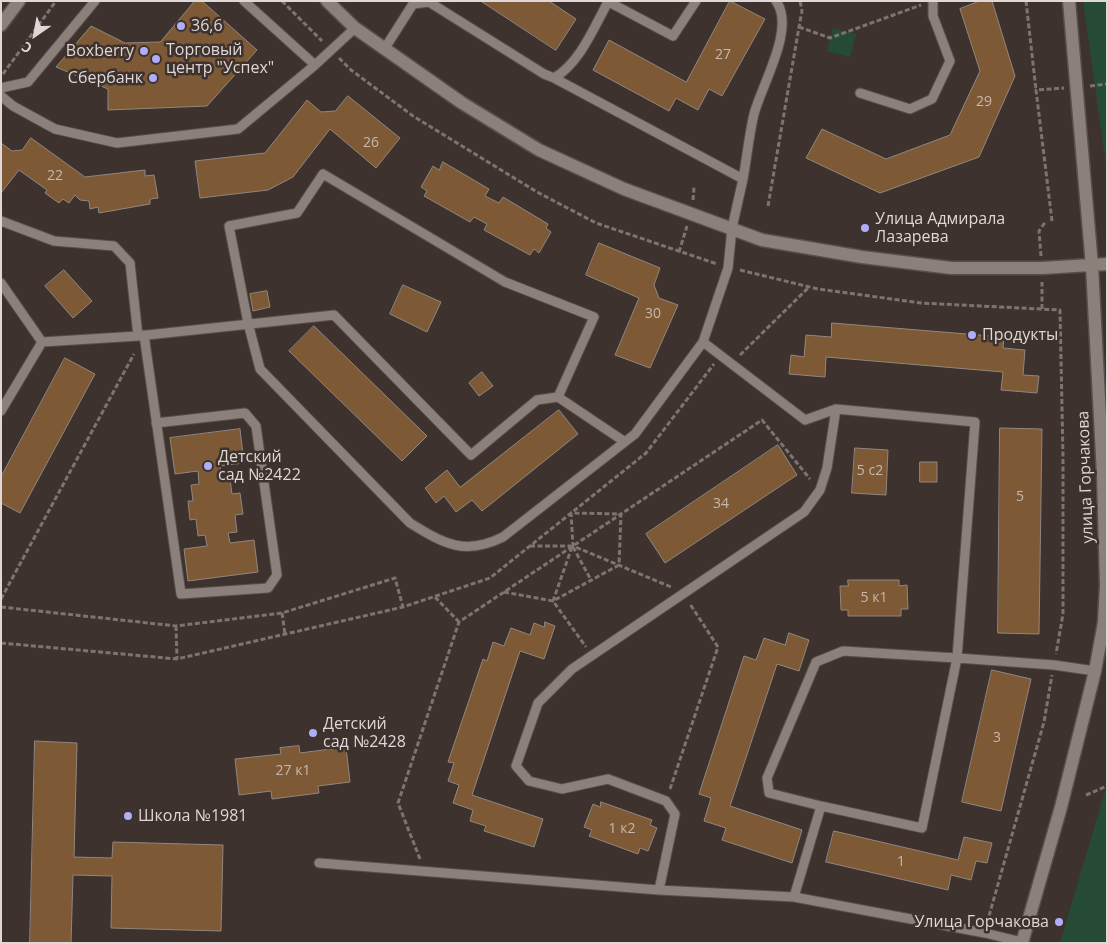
<!DOCTYPE html>
<meta charset="utf-8">
<style>
body{margin:0}
#map{position:relative;width:1108px;height:944px;overflow:hidden;background:#3d322e;font-family:"Open Sans",sans-serif}
canvas{display:block}
.frame{position:absolute;inset:0;border:2px solid #dfd8d6;pointer-events:none}
.north{position:absolute;left:10px;top:10px;width:50px;height:50px;-webkit-text-stroke:4px #3d322e;paint-order:stroke;rotate:213deg;font-size:14px;font-weight:700;line-height:20px;text-align:center;color:#dfd8d6}
.north::after{content:'';display:block;margin:auto;width:18px;height:22px;background:#dfd8d6;clip-path:polygon(50% 0,100% 100%,50% 72%,0 100%)}
</style>
<div id="map">
<canvas width="1108" height="944"></canvas>
<div class="frame"></div>
<div class="north">С</div>
</div>
<script>
const ctx = document.querySelector('canvas').getContext('2d');
ctx.lineJoin = 'round';
function fill(path, color) {
  ctx.fillStyle = color;
  ctx.fill(path, 'evenodd');
}
function strokePath(path, color, width, dash) {
  ctx.strokeStyle = color;
  ctx.lineWidth = width;
  ctx.lineCap = dash ? 'butt' : 'round';
  ctx.setLineDash(dash || []);
  ctx.stroke(path);
}
function write(font, color, halo, rows, align = 'center') {
  ctx.font = font + ' "Open Sans",sans-serif';
  ctx.lineWidth = 5;
  ctx.setLineDash([]);
  ctx.textBaseline = 'middle';
  ctx.strokeStyle = halo;
  ctx.fillStyle = color;
  for (const [text, x, y, turn = 0] of rows) {
    ctx.save();
    ctx.translate(x, y);
    ctx.rotate((+turn || 0) * Math.PI / 180);
    ctx.textAlign = isNaN(turn) ? turn : align;
    if (halo) ctx.strokeText(text, 0, 0);
    ctx.fillText(text, 0, 0);
    ctx.restore();
  }
}
fill(new Path2D(`
 M1083,1H1107V173Z
 M833,28L856,34L850,57L827,51Z
 M1107,784V943H1060Z`), '#254b37');
const building = new Path2D(`
 M195,1H202L257,50L207,106L108,110V89L56,67L91,26L125,43L160,42Z
 M481,1H549L576,19L556,50Z
 M730,1L765,19L722,96L709,89L698,110L676,98L669,111L593,70L609,40L686,82Z
 M980,1H992L1015,76L979,157L880,193L806,158L822,129L886,159L950,135L980,71L960,9Z
 M348,96L400,138L376,168L330,129L293,177L268,190L200,198L195,161L265,153L307,100L321,112L335,111Z
 M31,138L85,177L145,170V176L154,175L158,198L150,199V204L99,213L98,207L90,209L89,201L80,200L75,195L69,203L63,199L59,203L45,193L47,190L19,170L1,193V143L12,151L22,150Z
 M443,162L489,189L485,196L499,203L503,197L548,224L546,228L551,232L539,253L534,249L530,255L484,230L487,224L474,217L470,222L424,196L427,191L421,187L433,166L439,170Z
 M599,243L660,268L654,285L659,298L678,305L650,368L615,355L639,298L586,275Z
 M64,270L92,301L73,318L45,286Z
 M403,285L441,302L427,332L390,314Z
 M267,291L270,307L253,311L250,294Z
 M832,323L1004,337L1003,348L1025,350L1023,375L1039,376L1037,393L1001,390L1003,372L826,357L825,377L789,374L791,355L804,357L806,335L831,337Z
 M314,326L427,436L402,461L289,351Z
 M65,358L95,374L20,513L1,503V477Z
 M482,372L493,386L479,396L469,383Z
 M559,410L578,434L482,511L472,500L456,512L444,496L436,503L425,488L447,470L460,487Z
 M1000,428L1042,429L1039,634L998,633Z
 M240,429L244,463L220,466L222,480L230,479L232,494L240,493L243,514L235,515L237,532L228,533L230,543L254,540L258,572L188,581L184,549L207,546L205,535L198,536L196,519L190,520L188,501H193L191,485L199,484L198,471L175,474L170,438Z
 M778,445L797,475L665,563L646,534Z
 M855,448L888,450L886,495L852,493Z
 M920,462H937V482H920Z
 M848,580H899V586L907,585L908,609H901V616H848V610H841L840,586H848Z
 M545,622L555,626L544,659L520,651L472,795L543,819L534,847L484,831L486,826L470,821L473,810L453,803L459,785L448,781L454,763L448,762L483,659L487,661L493,642L504,646L511,628L530,635L534,623L544,627Z
 M789,633L809,640L799,671L777,664L730,806L802,830L792,863L722,840L726,828L704,821L711,798L699,794L744,656L756,660L764,638L785,645Z
 M992,670L1031,679L1001,811L962,802Z
 M35,741L77,743L74,857L112,858L113,842L223,845L221,931L111,928L112,876L73,875L71,943H30Z
 M299,746L300,753L346,747L350,782L318,786L319,793L272,799L271,791L239,795L235,759L281,754L280,748Z
 M601,802L652,820L650,825L657,828L648,851L640,848L638,854L589,836L592,830L584,827L593,804L600,807Z
 M834,831L958,860L964,837L992,843L987,863L976,861L971,880L951,875L948,890L826,862Z`);
fill(building, '#7d5936');
strokePath(building, '#91877f', 1);
const service = new Path2D(`
 M244,1L315,65L355,28
 M607,1L673,36L696,1
 M385,48L413,4L429,2L544,74L554,78C580,63 594,27 608,2
 M554,78L743,179C747,157 749,135 754,114C762,84 796,28 776,1
 M1,88L28,82L95,1
 M860,93L910,109L932,99L950,61L933,16V1
 M1,96L13,106L55,129L117,143L238,129L315,65
 M1,221L54,241L114,246L130,263L138,336
 M1,283L42,342
 M144,335L181,594L268,588L277,575L256,426L245,413L156,423
 M42,342L138,336L334,315L471,455L537,400L558,397L625,442
 M703,342L728,268L732,228L743,179
 M558,397L594,317L505,282L323,174L297,213L229,226L248,323L260,369L410,523C444,544 465,556 503,537L635,434L703,342L805,420L836,409L975,422L957,658L843,651L816,662L767,778L769,793L821,806
 M1,411L42,342
 M319,863L659,890L794,897L985,933L1022,942
 M659,890L675,814L666,801L608,779L562,789L529,781L516,766L538,703L572,669L804,512L820,490L827,468L836,409
 M794,897L821,806L922,828L957,658L1054,665L1095,671`);
const minor = new Path2D(`
 M1,25L19,1`);
const tertiary = new Path2D(`
 M327,1L355,28L462,103L539,150L624,189L762,240L862,257L951,268H1042L1107,264
 M1022,943L1061,807L1095,671L1104,622L1106,585L1103,475L1092,266L1069,1`);
strokePath(service, '#584f4c', 11);
strokePath(minor, '#584f4c', 15);
strokePath(tertiary, '#584f4c', 15);
strokePath(new Path2D(`
 M282,1L322,41
 M1026,1L1036,90
 M799,27L830,38L921,5
 M339,58L351,70L413,116L537,192L596,223L717,264
 M3,74L56,1
 M1090,86L1107,84
 M693,200L694,187
 M768,206L799,27L802,11L800,1
 M1052,221L1036,90L1064,88
 M679,252L687,226
 M1041,256L1039,231L1046,221
 M740,270L818,289L921,303L1060,310L1063,457V614L1056,654
 M1042,309V282
 M740,355L809,287
 M530,546H571
 M572,547L553,601L619,565L621,514L571,513L573,546L671,587
 M573,547L591,580
 M504,592L553,601L586,647
 M435,597L459,622
 M1,599L134,354
 M1,607L176,626L282,613L395,578L403,607
 M282,613L285,634
 M176,626L177,659
 M1,643L177,659L403,607L490,578L646,453L714,364
 M670,789L718,647L690,604
 M1086,795L1107,786
 M420,859L398,803L459,622L762,420L810,479
 M987,923L1044,722L1052,675`), '#7d7471', 3, [5, 2.5]);
strokePath(service, '#8c807b', 9);
strokePath(minor, '#8c807b', 12);
strokePath(tertiary, '#8c807b', 12);
for (const [x, y, r, color] of [
 [181,26,5,"#aeaefa"],
 [144,51,5,"#aeaefa"],
 [156,59,5,"#aeaefa"],
 [153,78,5,"#aeaefa"],
 [865,228,5,"#aeaefa"],
 [972,335,5,"#aeaefa"],
 [208,466,5,"#aeaefa"],
 [313,733,5,"#aeaefa"],
 [128,816,5,"#aeaefa"],
 [1059,922,5,"#aeaefa"]
]) {
  const dot = new Path2D();
  dot.arc(x, y, r, 0, 2 * Math.PI);
  ctx.fillStyle = color;
  ctx.fill(dot);
  strokePath(dot, '#3d322e', 2);
}
write('14px', '#c6b8ae', null, [
 ["27",723,55],
 ["29",984,102],
 ["26",371,143],
 ["22",55,176],
 ["30",653,314],
 ["5 с2",870,471],
 ["5",1020,497],
 ["34",721,504],
 ["5 к1",874,598],
 ["3",997,738],
 ["27 к1",293,771],
 ["1 к2",622,829],
 ["1",901,862]
]);
write('16px', '#dfd8d6', '#3d322e', [
 ["36,6",191,26],
 ["Торговый",166,50],
 ["центр \"Успех\"",166,68],
 ["Boxberry",134,51,"right"],
 ["Сбербанк",143,78,"right"],
 ["Улица Адмирала",875,219],
 ["Лазарева",875,237],
 ["Продукты",982,335],
 ["Детский",218,457],
 ["сад №2422",218,475],
 ["Детский",323,724],
 ["сад №2428",323,742],
 ["Школа №1981",138,816],
 ["Улица Горчакова",1049,922,"right"]
], 'left');
write('16px', '#dfd8d6', '#3d322e', [
 ["улица Горчакова",1086,477,-92]
]);
</script>
